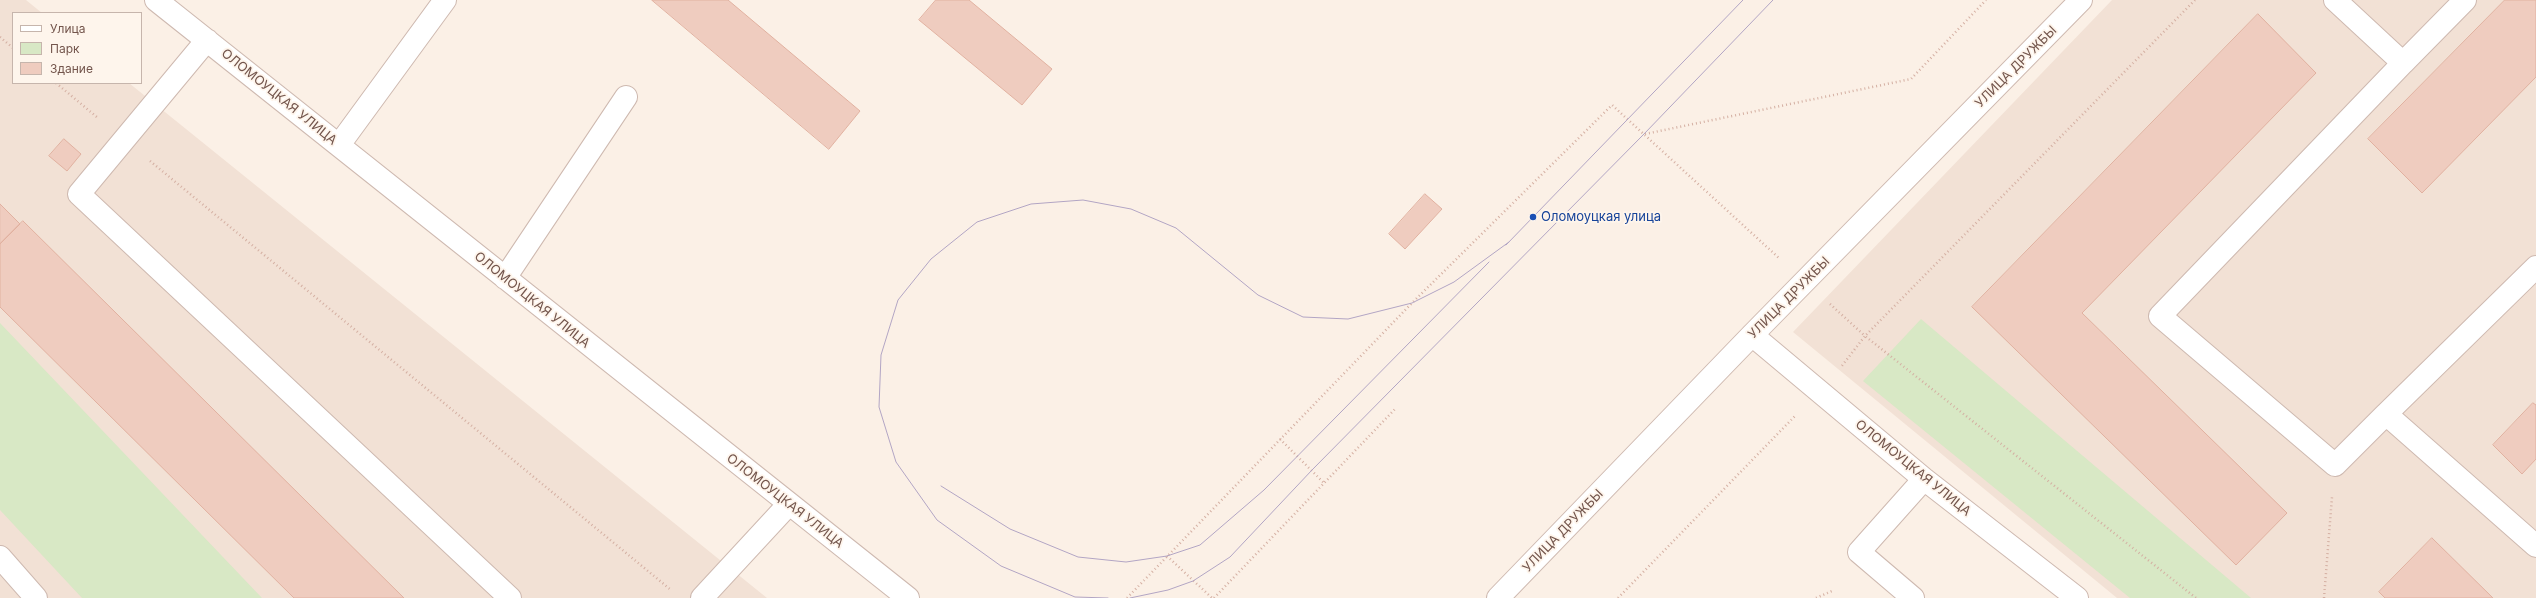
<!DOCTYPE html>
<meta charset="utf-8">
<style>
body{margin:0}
#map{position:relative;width:2536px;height:598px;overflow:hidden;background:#fbf0e6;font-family:Inter,sans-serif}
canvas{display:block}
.legend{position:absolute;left:12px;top:12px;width:130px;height:72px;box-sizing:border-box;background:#fef5ec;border:1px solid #c6b5ac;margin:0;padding:5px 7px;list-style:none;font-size:12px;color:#73554c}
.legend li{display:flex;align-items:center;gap:8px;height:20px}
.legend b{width:20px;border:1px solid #c6b5ac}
</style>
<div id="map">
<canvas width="2536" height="598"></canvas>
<ul class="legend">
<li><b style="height:5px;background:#fff"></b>Улица</li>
<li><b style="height:11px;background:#d8e8c5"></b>Парк</li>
<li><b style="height:11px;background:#efccbf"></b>Здание</li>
</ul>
</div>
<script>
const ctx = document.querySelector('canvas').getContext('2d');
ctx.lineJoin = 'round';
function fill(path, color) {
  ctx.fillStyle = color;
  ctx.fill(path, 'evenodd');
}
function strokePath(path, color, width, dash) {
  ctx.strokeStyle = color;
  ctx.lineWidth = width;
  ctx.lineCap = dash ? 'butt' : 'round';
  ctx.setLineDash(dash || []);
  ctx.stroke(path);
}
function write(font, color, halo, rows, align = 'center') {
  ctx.font = font + ' Inter,sans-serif';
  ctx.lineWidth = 3.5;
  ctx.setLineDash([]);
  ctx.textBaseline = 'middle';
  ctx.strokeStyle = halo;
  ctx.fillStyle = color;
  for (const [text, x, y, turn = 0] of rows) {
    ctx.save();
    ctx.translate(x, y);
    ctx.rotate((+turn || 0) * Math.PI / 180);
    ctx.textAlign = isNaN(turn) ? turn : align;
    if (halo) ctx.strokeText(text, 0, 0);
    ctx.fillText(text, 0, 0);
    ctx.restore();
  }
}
fill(new Path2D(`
 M0,0H26L42,13H13V83H129L767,598H0Z
 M2112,0H2536V598H2117L1793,332Z`), '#f2e1d5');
fill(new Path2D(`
 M1921,319L2251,598H2130L1863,381Z
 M0,323L262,598H82L0,510Z`), '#d8e8c5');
const building = new Path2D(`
 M652,0H728L860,111L829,149Z
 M936,0H969L1052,69L1022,105L919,20Z
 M2505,0H2536V77L2422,193L2368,139Z
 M2258,14L2316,73L2082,313L2287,513L2236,565L1972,307Z
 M64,139L81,154L67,171L49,156Z
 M1425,194L1442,209L1405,249L1389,234Z
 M0,204L20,224L0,244Z
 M23,221L404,598H294L0,307V244Z
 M2533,403L2536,405V459L2522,474L2493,445Z
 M2432,538L2493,598H2385L2379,592Z`);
fill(building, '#efccbf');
strokePath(building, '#e1b1a0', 1);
const minor = new Path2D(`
 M156,0L908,598
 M2335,0L2403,63L2465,0
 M207,40L79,194L510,598
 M2403,63L2160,316L2335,465L2386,414L2536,546
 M339,145L445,0
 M505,278L626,97
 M1752,335L1924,479L2077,598
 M2386,414L2536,267
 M0,557L36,598
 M702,598L788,505
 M1498,598L1752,335L2081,0
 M1913,598L1859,552L1924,479`);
strokePath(minor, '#ceb9b0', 24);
strokePath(new Path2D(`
 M2195,0L1865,336L2196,598
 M0,37L13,48
 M56,83L98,118
 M1645,134L1911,79L1986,0
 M150,161L671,590
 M1830,304L1865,336L1841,367
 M1280,439L1324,483
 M1167,556L1212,598
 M1127,598L1412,303L1612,105L1780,259
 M1214,598L1396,408
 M1618,598L1796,415
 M1816,598L1832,591
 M2324,598L2332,497`), '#d4afa2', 2.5, [1, 3]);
strokePath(minor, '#fff', 22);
strokePath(new Path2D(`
 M1506,245L1743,0
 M941,486L1010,529L1078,557L1126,562L1167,556L1200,545L1264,490L1489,262
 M1108,598L1075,597L1001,566L937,520L896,462L879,407L881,355L898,300L931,259L977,222L1031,204L1083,200L1131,209L1176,228L1258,295L1303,317L1348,319L1412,303L1454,282L1509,242
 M1130,598L1168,590L1193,581L1230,557L1312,470L1644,134L1773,0`), '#b2a5c4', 1);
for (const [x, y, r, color] of [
 [1533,217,4,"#1a4fb4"]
]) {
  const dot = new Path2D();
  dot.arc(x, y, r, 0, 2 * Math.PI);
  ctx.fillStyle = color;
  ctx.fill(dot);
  strokePath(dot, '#fef5ec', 1.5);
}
write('13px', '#73554c', '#fef5ec', [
 ["УЛИЦА ДРУЖБЫ",2016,67,-45],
 ["ОЛОМОУЦКАЯ УЛИЦА",279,97,39],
 ["УЛИЦА ДРУЖБЫ",1789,298,-45],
 ["ОЛОМОУЦКАЯ УЛИЦА",532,300,39],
 ["ОЛОМОУЦКАЯ УЛИЦА",1913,468,39],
 ["ОЛОМОУЦКАЯ УЛИЦА",785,501,38],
 ["УЛИЦА ДРУЖБЫ",1563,531,-46]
]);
write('13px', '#164399', '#fef5ec', [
 ["Оломоуцкая улица",1541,217]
], 'left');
</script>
